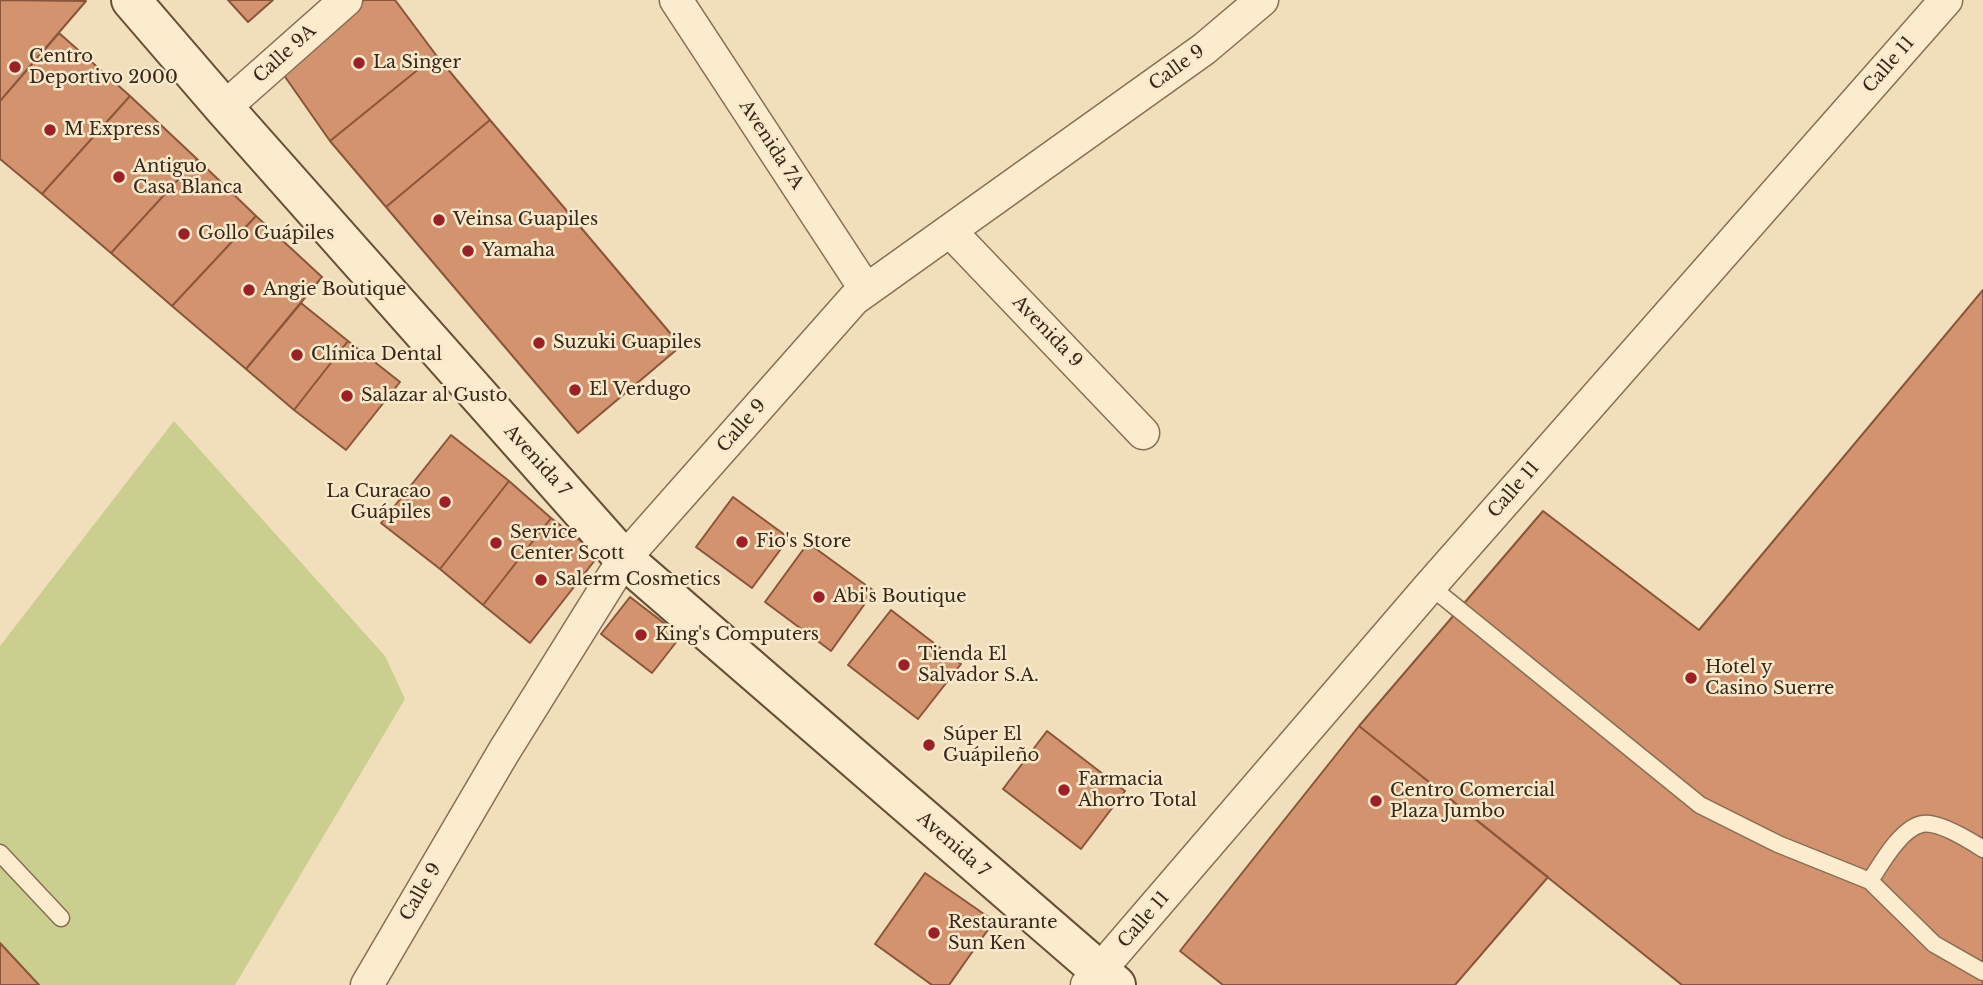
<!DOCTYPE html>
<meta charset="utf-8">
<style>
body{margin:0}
canvas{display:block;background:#f1debb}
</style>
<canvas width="1983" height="985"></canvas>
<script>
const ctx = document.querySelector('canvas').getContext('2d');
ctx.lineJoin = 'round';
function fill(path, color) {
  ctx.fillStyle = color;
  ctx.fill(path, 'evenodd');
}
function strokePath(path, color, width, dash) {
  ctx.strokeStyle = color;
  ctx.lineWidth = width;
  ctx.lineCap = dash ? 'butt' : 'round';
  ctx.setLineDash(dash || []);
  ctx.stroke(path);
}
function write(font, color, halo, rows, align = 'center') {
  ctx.font = font + ' "Libre Baskerville",serif';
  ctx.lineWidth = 5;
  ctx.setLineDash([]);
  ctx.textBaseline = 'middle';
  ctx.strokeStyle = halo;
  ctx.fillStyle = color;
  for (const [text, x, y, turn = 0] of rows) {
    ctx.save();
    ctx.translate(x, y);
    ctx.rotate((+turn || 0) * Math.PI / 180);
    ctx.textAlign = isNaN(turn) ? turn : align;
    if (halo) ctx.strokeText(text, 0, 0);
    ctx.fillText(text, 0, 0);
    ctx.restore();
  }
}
fill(new Path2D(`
 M174,421L385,656L405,699L235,985H39L0,943V646Z`), '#cacf8f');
const building = new Path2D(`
 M0,0L86,1L0,101Z
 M228,0H273L248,22Z
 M364,0H395L436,55L330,141L281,71Z
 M59,33L130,96L42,194L0,159V101Z
 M436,55L490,120L386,207L330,141Z
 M130,96L197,159L111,253L42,194Z
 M490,120L681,346L578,433L386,207Z
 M197,159L256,216L172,306L111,253Z
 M256,216L322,277L246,369L172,306Z
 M1983,290V985H1682L1359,726L1543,511L1699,630Z
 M301,303L348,341L294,410L246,369Z
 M348,341L400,382L346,450L294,410Z
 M451,435L509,481L440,569L381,523Z
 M509,481L551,518L483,605L440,569Z
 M733,497L789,538L752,588L696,547Z
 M551,518L599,555L530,643L483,605Z
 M808,543L874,591L831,651L765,602Z
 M630,597L681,636L652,673L601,634Z
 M891,610L961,664L918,719L848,665Z
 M1359,726L1548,877L1455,985H1223L1180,951Z
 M1047,731L1125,791L1081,849L1003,789Z
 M925,873L994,921L949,985H932L875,944Z
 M0,943L39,985H0Z`);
fill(building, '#d2936e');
strokePath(building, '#8a5538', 2);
const lane = new Path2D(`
 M1430,586L1700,805L1778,844L1870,881L1934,944L1983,972
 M0,853L61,918
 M1870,881C1881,864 1901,828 1922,824C1938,821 1969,840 1983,849`);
const street = new Path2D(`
 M676,0L866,290
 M224,108L346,0
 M950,231L1143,433
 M367,985L503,753L624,559L854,299L1204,49L1262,0
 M1087,985L1430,586L1946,0`);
const secondary = new Path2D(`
 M131,0L224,108L624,559L1116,985`);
strokePath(lane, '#896e54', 19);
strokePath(street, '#896e54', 35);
strokePath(secondary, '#6a4f37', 42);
strokePath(lane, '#fbecce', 16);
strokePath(street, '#fbecce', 32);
strokePath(secondary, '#fbecce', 38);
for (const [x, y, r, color] of [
 [359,63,7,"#9c2026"],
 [15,67,7,"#9c2026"],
 [50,130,7,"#9c2026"],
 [119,177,7,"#9c2026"],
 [439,220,7,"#9c2026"],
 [184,234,7,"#9c2026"],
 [468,251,7,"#9c2026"],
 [249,290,7,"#9c2026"],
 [539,343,7,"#9c2026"],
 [297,355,7,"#9c2026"],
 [575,390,7,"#9c2026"],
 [347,396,7,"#9c2026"],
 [445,502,7,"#9c2026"],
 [742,542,7,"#9c2026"],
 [496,543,7,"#9c2026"],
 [541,580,7,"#9c2026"],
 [819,597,7,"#9c2026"],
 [641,635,7,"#9c2026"],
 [904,665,7,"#9c2026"],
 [1691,678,7,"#9c2026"],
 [929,745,7,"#9c2026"],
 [1064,790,7,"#9c2026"],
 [1376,801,7,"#9c2026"],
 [934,933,7,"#9c2026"]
]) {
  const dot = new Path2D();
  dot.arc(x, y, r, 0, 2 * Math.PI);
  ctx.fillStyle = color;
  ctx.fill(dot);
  strokePath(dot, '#f8e9cb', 2.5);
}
write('18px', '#37271a', '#f8e9cb', [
 ["Calle 9A",285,54,-42],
 ["Calle 11",1889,65,-49],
 ["Calle 9",1177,68,-36],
 ["Avenida 7A",771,145,57],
 ["Avenida 9",1047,332,46],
 ["Calle 9",742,426,-49],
 ["Avenida 7",537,461,48],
 ["Calle 11",1514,490,-49],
 ["Avenida 7",953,845,41],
 ["Calle 9",421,892,-60],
 ["Calle 11",1144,920,-49]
]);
write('18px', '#37271a', '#f8e9cb', [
 ["Centro",29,57],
 ["Deportivo 2000",29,78],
 ["La Singer",373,63],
 ["M Express",64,130],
 ["Antiguo",133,167],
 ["Casa Blanca",133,188],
 ["Veinsa Guapiles",453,220],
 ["Gollo Guápiles",198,234],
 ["Yamaha",482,251],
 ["Angie Boutique",263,290],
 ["Suzuki Guapiles",553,343],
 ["Clínica Dental",311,355],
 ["El Verdugo",589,390],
 ["Salazar al Gusto",361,396],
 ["La Curacao",431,492,"right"],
 ["Guápiles",431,513,"right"],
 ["Service",510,533],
 ["Center Scott",510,554],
 ["Fio's Store",756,542],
 ["Salerm Cosmetics",555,580],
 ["Abi's Boutique",833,597],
 ["King's Computers",655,635],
 ["Tienda El",918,655],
 ["Salvador S.A.",918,676],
 ["Hotel y",1705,668],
 ["Casino Suerre",1705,689],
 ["Súper El",943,735],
 ["Guápileño",943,756],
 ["Farmacia",1078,780],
 ["Ahorro Total",1078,801],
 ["Centro Comercial",1390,791],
 ["Plaza Jumbo",1390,812],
 ["Restaurante",948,923],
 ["Sun Ken",948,944]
], 'left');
</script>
